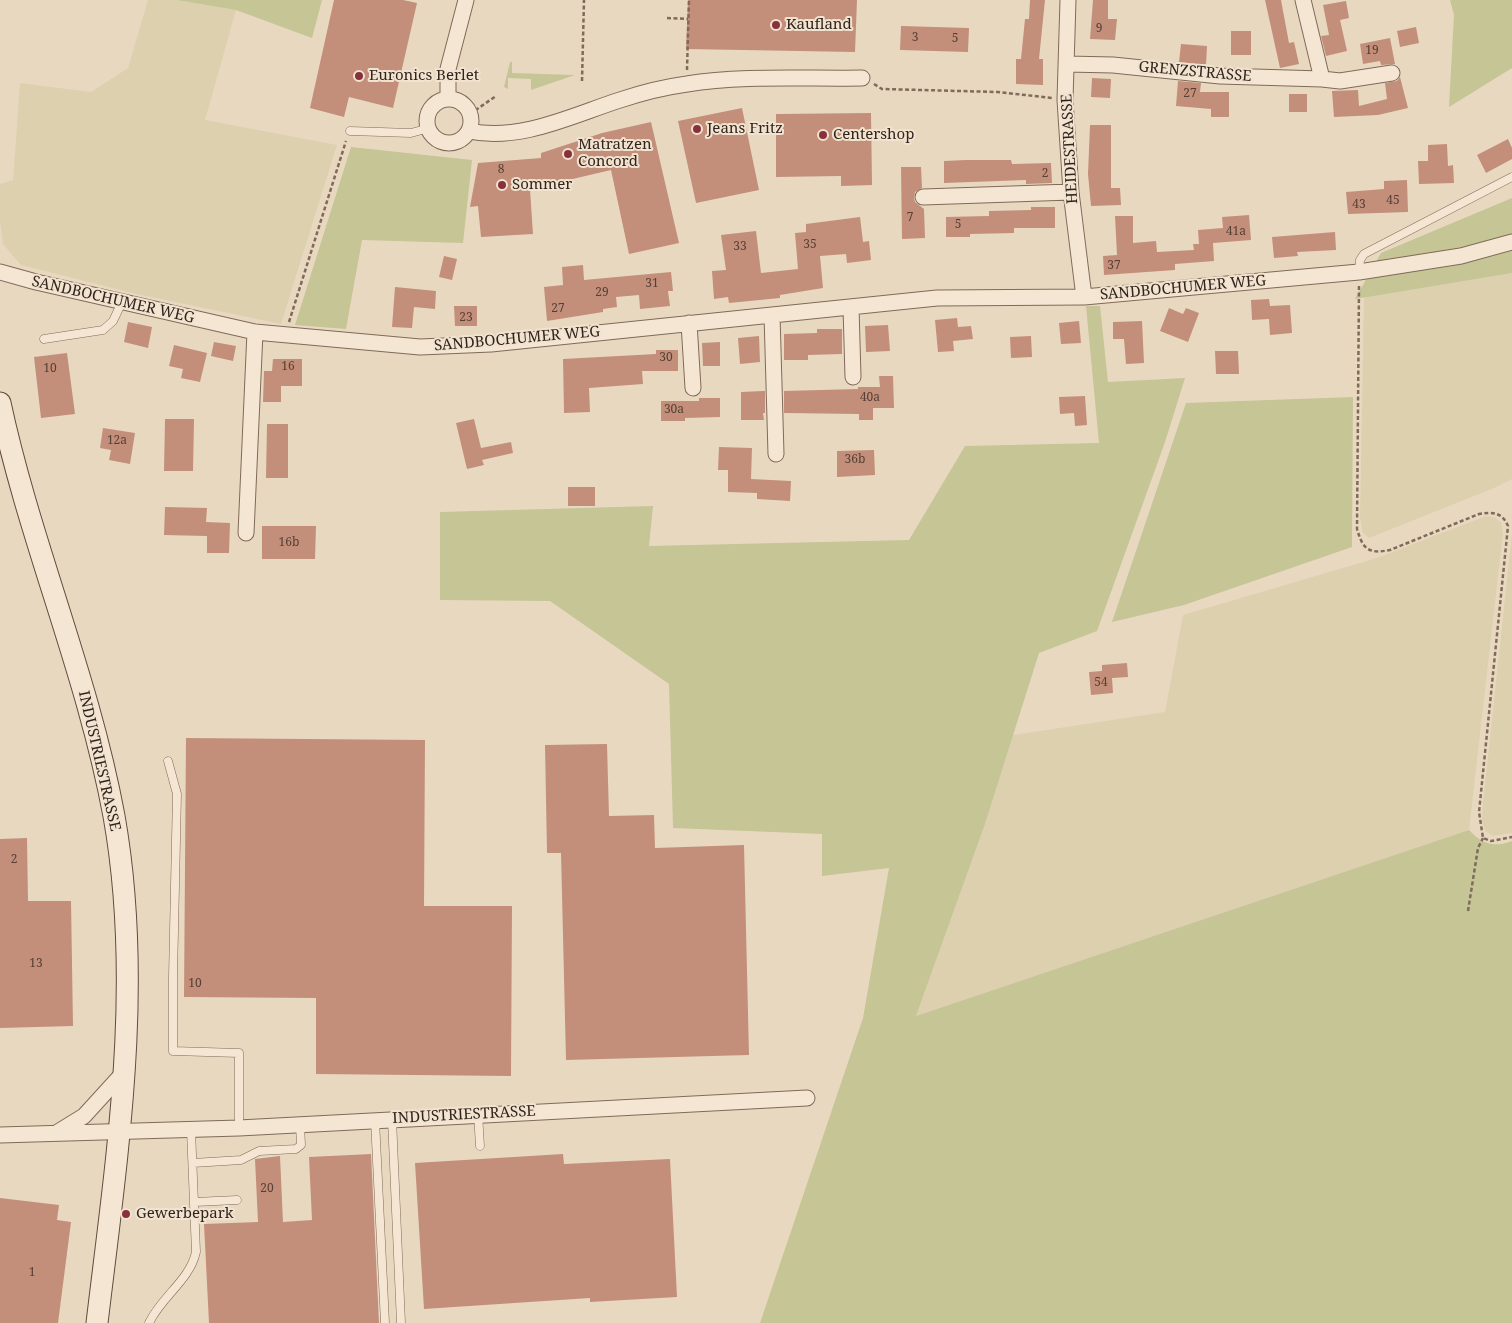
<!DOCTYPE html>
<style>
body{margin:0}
canvas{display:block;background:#e8d8c0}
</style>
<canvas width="1512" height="1323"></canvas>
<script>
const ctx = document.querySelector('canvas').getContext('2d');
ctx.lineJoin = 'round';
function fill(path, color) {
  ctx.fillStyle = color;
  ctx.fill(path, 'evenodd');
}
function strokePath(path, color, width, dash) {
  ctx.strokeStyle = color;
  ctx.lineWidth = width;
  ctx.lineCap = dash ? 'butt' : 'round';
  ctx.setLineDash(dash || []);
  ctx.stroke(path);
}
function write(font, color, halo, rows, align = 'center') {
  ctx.font = font + ' "Noto Serif",serif';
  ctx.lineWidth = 4;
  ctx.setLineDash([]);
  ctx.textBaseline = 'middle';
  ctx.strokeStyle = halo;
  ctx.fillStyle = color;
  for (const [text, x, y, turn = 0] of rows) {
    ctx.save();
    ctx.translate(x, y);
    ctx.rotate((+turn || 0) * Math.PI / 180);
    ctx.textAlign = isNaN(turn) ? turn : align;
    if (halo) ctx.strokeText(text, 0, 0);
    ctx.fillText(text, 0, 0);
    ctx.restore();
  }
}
fill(new Path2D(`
 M148,0H177L236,10L205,120L337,145L281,324L132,293L21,265L3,244L0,221V184L13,180L20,83L91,92L128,68Z
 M1512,273V479L1494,488L1369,538L1363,533L1360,517L1364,297Z
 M1486,516L1496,518L1501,523L1503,533L1469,830L916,1016L985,824L1013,735L1165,712L1183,615L1377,558Z
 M1512,533V833L1493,836L1485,831L1482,821L1483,803Z`), '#ddd0af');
fill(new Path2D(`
 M177,0H322L312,38L236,10Z
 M1450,0H1512V68L1449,107L1454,15Z
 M510,62H512V73L575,75L531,90V79L508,78V89L504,87Z
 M351,147L472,160L463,243L362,240L346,329L295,325Z
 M1512,198V273L1355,299L1381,253Z
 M1086,306H1100L1108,382L1185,378L1165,442L1097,631L1039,653L985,824L916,1016L1469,830C1482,844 1494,848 1512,841V1323H760L863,1018L889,868L822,876V834L673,828L669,684L550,601L440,600V512L653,506L649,546L909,540L965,446L1099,443Z
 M1353,397L1352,547L1184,605L1112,622L1186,403Z`), '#c5c596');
fill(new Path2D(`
 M334,0H403L417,3L393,108L349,97L344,117L310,108Z
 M688,0H857L855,52L686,49Z
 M1030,0H1045L1039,59H1043V85L1016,84V59H1021L1025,19H1029Z
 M1093,0H1108V19H1117L1115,40L1090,39Z
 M1265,0H1281L1289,43L1294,42L1299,64L1280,68Z
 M1346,1L1349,18L1340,20L1347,51L1326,56L1321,36L1329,35L1323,5Z
 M901,26L969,28L968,52L900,50Z
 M1416,27L1419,43L1400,47L1397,31Z
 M1231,31H1251V55H1231Z
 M1390,38L1395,64L1381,65L1380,61L1363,64L1360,44Z
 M1181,44L1207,46L1206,65L1179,62Z
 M1400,77L1408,108L1378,115L1334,117L1332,91L1358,90L1359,106L1387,99L1385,83L1397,81Z
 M1092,78L1111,79L1110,98L1091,97Z
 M1178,81L1201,83L1200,92H1229V117H1211V109L1176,106Z
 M1289,94H1307V112H1289Z
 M742,108L759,190L696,203L678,121Z
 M871,113L872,185L841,186V176L776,177V114Z
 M651,122L679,243L629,254L611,170L530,189L533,234L481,237L478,206L470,207L478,163L541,158V153L602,133Z
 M1090,125H1111V188H1120L1121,205L1091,206L1088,174Z
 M1508,139L1512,148V159L1486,173L1477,155Z
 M1447,144L1448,166L1453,165L1454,183L1419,184L1418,161H1428V145Z
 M966,160H1011L1012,164L1051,163L1052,183L1026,184V180L944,183V161Z
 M901,167H921L922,188L915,192L914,198L915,202L924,209L925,238L902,239Z
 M1407,180L1408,212L1348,214L1346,192L1384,189V181Z
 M1031,207H1055V228H1014V233L970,234V237H946V217L989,216V211L1031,210Z
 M1249,215L1251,240L1213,243L1214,261L1175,264V270L1104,275L1103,256L1117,255L1115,216H1133V243L1156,241L1157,252L1194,250L1193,244H1199L1198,230L1223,228L1222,217Z
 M860,217L863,242L869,241L871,260L847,263L846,254L820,256L823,288L780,295V298L729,303L728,297L714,299L712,271L726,270L721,235L756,231L761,273L798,269L795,233L806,232V224Z
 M1335,232L1336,250L1297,252L1298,256L1274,258L1272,237Z
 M444,256L457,259L452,280L439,277Z
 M583,265L584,280L671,272L673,291H668L670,306L640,309L639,295L616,297L617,307L603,309V312L547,321L544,287L563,285L562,267Z
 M395,287L436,291L435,309L414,307L412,328L392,327Z
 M1269,299L1270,306L1290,305L1292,333L1270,335L1269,319L1252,320L1251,300Z
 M454,306H477V326H455Z
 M1169,308L1183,314L1186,308L1199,313L1188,342L1160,331Z
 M957,318L958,327L971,326L973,339L953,341L954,351L938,352L935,320Z
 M1079,321L1081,343L1061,344L1059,323Z
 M1142,321L1144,363L1126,364L1124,339H1113V322Z
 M128,322L152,327L148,348L124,342Z
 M888,325L890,351L866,352L865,326Z
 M817,329H842V354L808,355V360H784V334L817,333Z
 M759,336L760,362L740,364L738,338Z
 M1031,336L1032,357L1011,358L1010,337Z
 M214,342L236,346L233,361L211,356Z
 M720,342V366H703L702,343Z
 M174,345L207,353L200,382L181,378L183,369L169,366Z
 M656,350H678V371H642L643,384L589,388L590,412L564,413L563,359L656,354Z
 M1215,351H1238L1239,374H1216Z
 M67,353L75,414L41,418L34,357Z
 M273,359H302V386H281V402H263L264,371H272Z
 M879,376H893L894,408H873V420H859V414L784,413V391L858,389V387H880Z
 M763,391H765V413H763L764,420H741V392Z
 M1085,396L1087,425L1075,426L1074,413L1060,414L1059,397Z
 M699,398H720V417L685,418V421H661V401H699Z
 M165,419H194L193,471H164Z
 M474,419L481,448L511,442L513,453L482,460L484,465L467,469L456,423Z
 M267,424H288V478H266Z
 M103,428L135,433L130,464L109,460L111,450L100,448Z
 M719,447L752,448L751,479L791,481L790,501L757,499V493L728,492V470H718Z
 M874,450L875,475L837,477V451Z
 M568,487H595V506H568Z
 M165,507L207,508L206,522L230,523L229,553H207V536L164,535Z
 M262,526H316L315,559H262Z
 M1127,663L1128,677L1112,678L1113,693L1091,695L1089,672L1102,671V665Z
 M186,738L425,740L424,906H512L511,1076L316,1074V998L184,997Z
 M607,744L609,816L654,815L655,848L744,845L749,1055L566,1060L561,853H547L545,745Z
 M27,838L28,901H71L73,1026L0,1028V839Z
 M371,1154L379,1323H209L204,1224L258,1222L255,1159L280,1156L283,1222L312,1220L309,1157Z
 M563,1154L564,1164L670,1159L677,1297L590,1302V1298L424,1309L415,1163Z
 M0,1198L59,1205L57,1220L71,1222L58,1323H0Z`), '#c38f7a');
const lane = new Path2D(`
 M350,131L411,133L429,128
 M1359,272L1360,260L1364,254L1512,177
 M44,339L103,330L113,321L122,302
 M168,761L177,794L173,977V1051L239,1053V1128
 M478,1114L480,1146
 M392,1119L401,1323
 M375,1120L385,1323
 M193,1163L241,1160L259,1151L296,1149L301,1145L300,1125
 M195,1202L237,1200
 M149,1323C161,1297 190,1280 196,1252L191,1130`);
const street = new Path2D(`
 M1068,0L1065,100L1071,192L1084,297
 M1067,64L1113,65L1220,76L1322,79L1303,0
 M1322,79L1340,81L1392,73
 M448,99V69L466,0
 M427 121a22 22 0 1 1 44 0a22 22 0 1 1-44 0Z
 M469,131C520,142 573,115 620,100C641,93 665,87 687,84C740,75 807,79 862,78
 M923,197L1071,192
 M0,272L36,282L255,332L420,347L491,344L937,298L1084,297L1359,272L1461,256L1512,242
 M851,307L853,377
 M772,315L776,454
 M689,323L693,388
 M246,533L255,332
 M58,1132L84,1116L125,1071
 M0,1135L239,1128L807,1098`);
const secondary = new Path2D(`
 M0,403C30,543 88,675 114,816C144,985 117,1155 97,1323`);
strokePath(lane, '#806a5a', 9);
strokePath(street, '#806a5a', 17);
strokePath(secondary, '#614b3d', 23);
strokePath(new Path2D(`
 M667,18L688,19
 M687,70L689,0
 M582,81L584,0
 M874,84L882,89L998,92L1052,98
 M470,114L496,96
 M1359,286L1357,529C1363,550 1369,554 1390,550L1479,514C1493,512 1502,512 1508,526L1479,812L1483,838L1491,841L1512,837
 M289,322L346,141
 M1468,911L1478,848L1483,838`), '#806a5a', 2.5, [4, 2.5]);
strokePath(lane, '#f4e6d2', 8);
strokePath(street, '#f4e6d2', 15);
strokePath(secondary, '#f4e6d2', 21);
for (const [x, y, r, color] of [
 [776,25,5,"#88303c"],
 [359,76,5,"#88303c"],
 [697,129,5,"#88303c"],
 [823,135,5,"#88303c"],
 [568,154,5,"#88303c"],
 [502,185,5,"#88303c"],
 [126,1214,5,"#88303c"]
]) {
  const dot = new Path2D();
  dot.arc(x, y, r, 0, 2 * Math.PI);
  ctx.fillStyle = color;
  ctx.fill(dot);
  strokePath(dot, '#f1e3cf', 2);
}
write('12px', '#563f34', null, [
 ["9",1099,29],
 ["3",915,38],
 ["5",955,39],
 ["19",1372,51],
 ["27",1190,94],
 ["8",501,170],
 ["2",1045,174],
 ["45",1393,201],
 ["43",1359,205],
 ["7",910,218],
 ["5",958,225],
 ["41a",1236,232],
 ["35",810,245],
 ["33",740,247],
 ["37",1114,266],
 ["31",652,284],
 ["29",602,293],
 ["27",558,309],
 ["23",466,318],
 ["30",666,358],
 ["16",288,367],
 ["10",50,369],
 ["40a",870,398],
 ["30a",674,410],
 ["12a",117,441],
 ["36b",855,460],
 ["16b",289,543],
 ["54",1101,683],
 ["2",14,860],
 ["13",36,964],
 ["10",195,984],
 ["20",267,1189],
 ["1",32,1273]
]);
write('15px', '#31241d', '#f1e3cf', [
 ["Kaufland",786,25],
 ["Euronics Berlet",369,76],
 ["Jeans Fritz",707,129],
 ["Centershop",833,135],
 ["Matratzen",578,145],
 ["Concord",578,162],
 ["Sommer",512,185],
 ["Gewerbepark",136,1214]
], 'left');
write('15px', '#31241d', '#f1e3cf', [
 ["GRENZSTRASSE",1195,72,5],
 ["HEIDESTRASSE",1070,149,-93],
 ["SANDBOCHUMER WEG",1183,288,-5],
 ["SANDBOCHUMER WEG",113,300,13],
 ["SANDBOCHUMER WEG",517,339,-5],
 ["INDUSTRIESTRASSE",99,761,77],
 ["INDUSTRIESTRASSE",464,1115,-3]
]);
</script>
